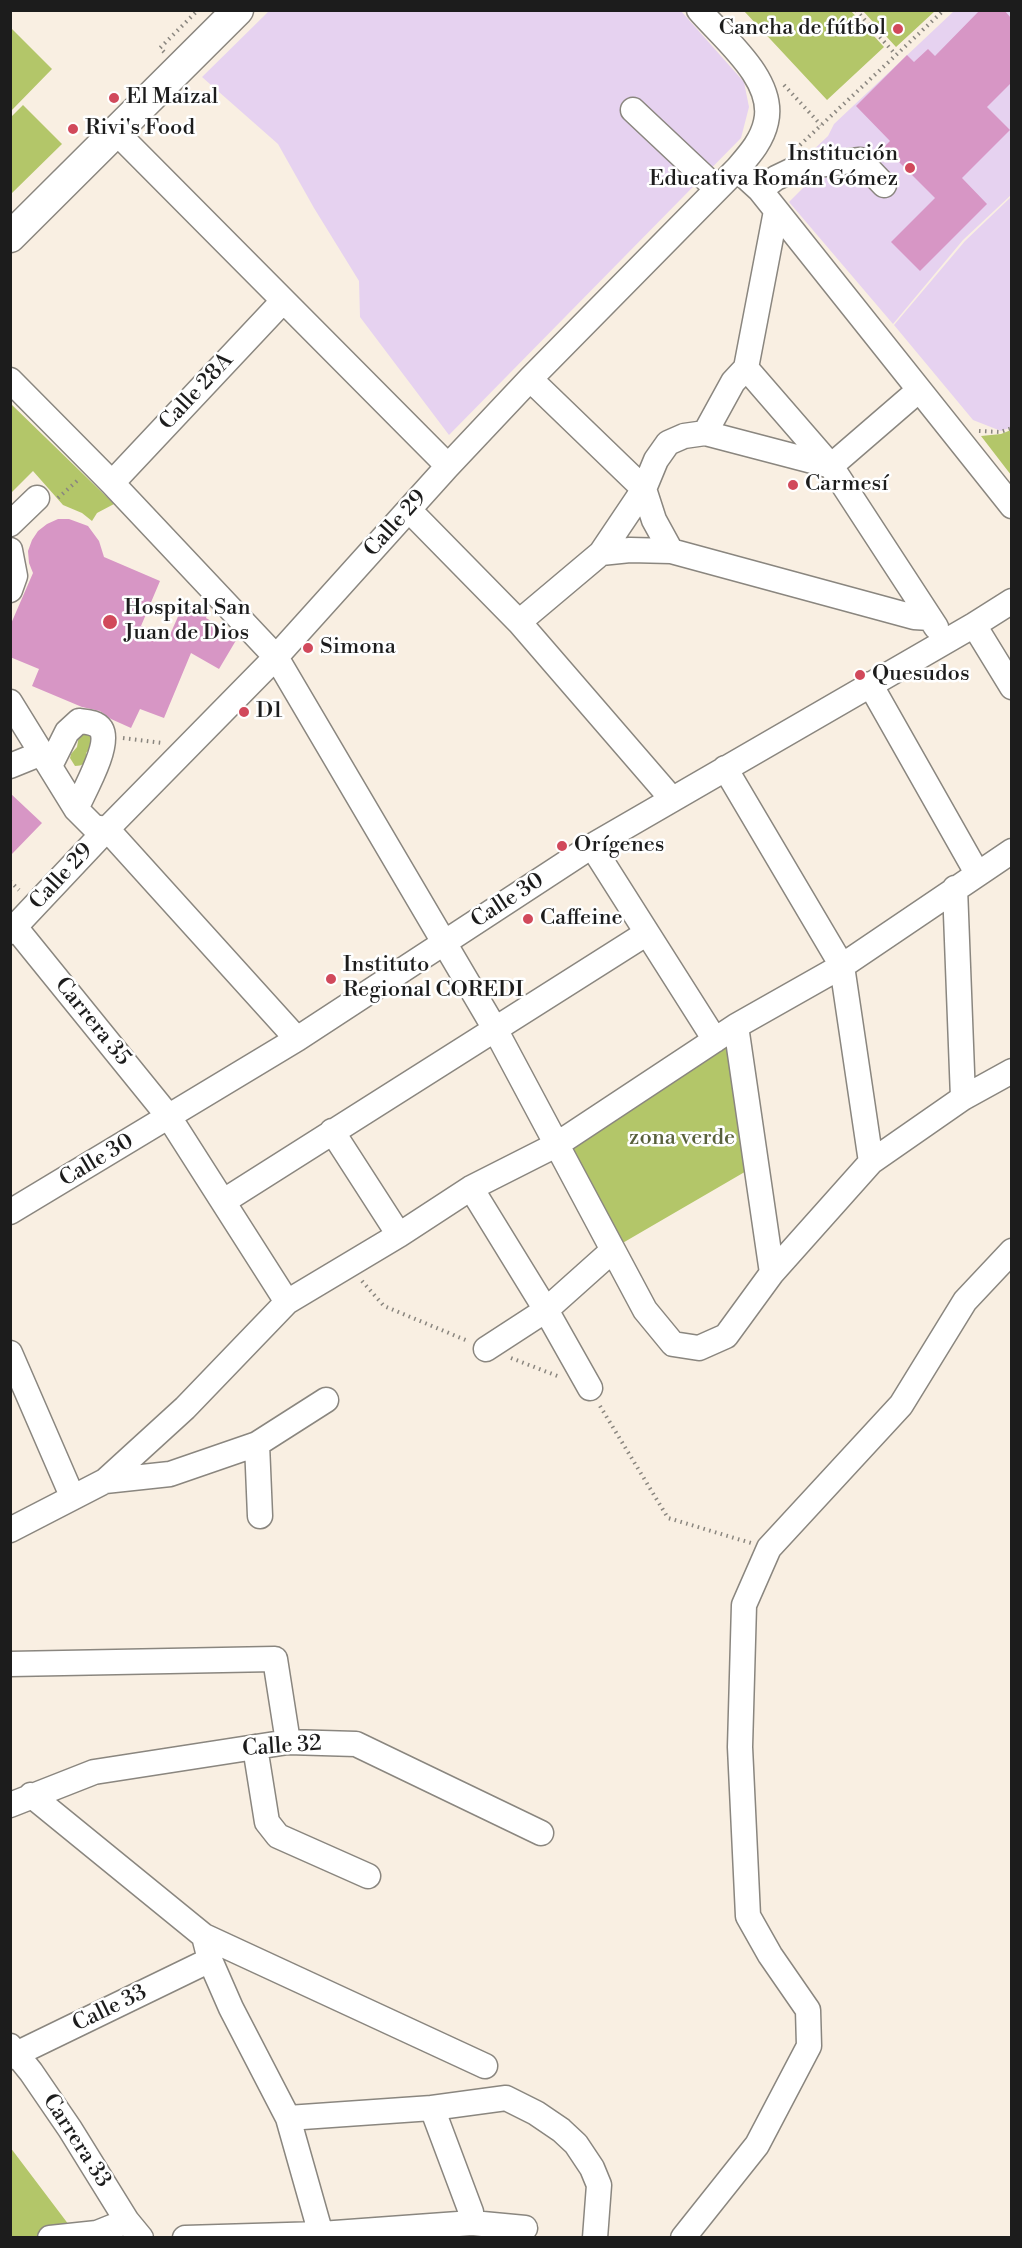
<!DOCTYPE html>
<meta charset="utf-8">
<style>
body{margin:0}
#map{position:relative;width:1022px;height:2248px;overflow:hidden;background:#f9efe2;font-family:"Libre Bodoni",serif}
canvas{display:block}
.frame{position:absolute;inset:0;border:12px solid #1c1c1c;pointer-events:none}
</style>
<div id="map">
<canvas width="1022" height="2248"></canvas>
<div class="frame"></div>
</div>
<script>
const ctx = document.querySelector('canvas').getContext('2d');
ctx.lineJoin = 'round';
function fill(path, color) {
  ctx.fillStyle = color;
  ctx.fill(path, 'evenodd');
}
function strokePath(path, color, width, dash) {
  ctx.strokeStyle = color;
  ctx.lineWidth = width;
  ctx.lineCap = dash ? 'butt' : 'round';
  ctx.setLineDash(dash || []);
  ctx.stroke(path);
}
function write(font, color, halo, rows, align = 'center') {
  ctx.font = font + ' "Libre Bodoni",serif';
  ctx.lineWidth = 5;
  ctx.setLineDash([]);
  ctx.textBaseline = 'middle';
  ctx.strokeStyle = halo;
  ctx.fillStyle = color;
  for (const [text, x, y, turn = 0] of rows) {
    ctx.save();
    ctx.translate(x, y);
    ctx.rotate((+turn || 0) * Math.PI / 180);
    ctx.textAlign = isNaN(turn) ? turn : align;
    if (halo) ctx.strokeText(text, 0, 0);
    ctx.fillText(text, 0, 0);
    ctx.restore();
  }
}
fill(new Path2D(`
 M269,11H681L744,82L749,107L741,138L449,435L360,317L359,281L314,208L278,144L202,77Z
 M954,11H1011V195L963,240L893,324L789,202L809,182V154L828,136L834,124Z
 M1011,197L1012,427L1001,431L973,420L894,325L965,241Z`), '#e6d2f0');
fill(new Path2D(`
 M744,11H851L884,47L827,100Z
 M863,11H935L896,47Z
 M11,28L52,69L11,111Z
 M23,105L62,144L11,194V117Z
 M11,404L114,504L97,513L92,521L82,513L63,505L33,471L11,493Z
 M1011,430V475L981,436L1001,434Z
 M84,732L92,735L90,749L86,753L88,756C85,763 83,766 75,766L70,758L71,754L77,747L79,735Z
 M734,1031L755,1166L614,1248L560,1147Z
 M10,2147L72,2229L34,2237H11Z`), '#b3c669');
fill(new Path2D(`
 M980,10H1004L1011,18V83L987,107L1010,130L962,178L987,204L920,271L891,242L935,198L884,147L890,141L856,106L907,55L914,62L928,49L935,56Z
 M58,519H69L88,526L99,541L104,557L160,581L141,626L169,637L184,603L208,613L206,618L238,637L219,669L191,653L164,718L140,709L131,728L111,719L100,711L82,707L32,686L39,669L10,657V626L33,573L29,563L28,551L32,540L38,531L47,524Z
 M10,793L42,823L10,856Z`), '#d796c5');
const minor = new Path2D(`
 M633,110L717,189
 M117,133L448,466
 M737,169L760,190L1012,506
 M760,190L776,178L799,167L860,160L884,185
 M746,368L776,211
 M530,379L644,489L654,520L671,551
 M10,380L112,483L276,657L495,1029L645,1310L673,1344L699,1348L726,1336L772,1273L871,1162L963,1098L1012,1071
 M705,433L733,382L746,368L831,466L936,627
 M112,483L283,301
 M409,510L519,622L672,799
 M10,524L37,498
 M10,550L15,576L10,590
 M601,553L644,489L656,460L668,443L684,436L705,433L831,466L919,390
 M519,622L601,553L630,550L671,551L914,617L930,618
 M974,625L1012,687
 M870,684L977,873
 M10,702L76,809L94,827L107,829L297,1039
 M10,766L42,753
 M50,766L67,732L79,721C87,722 96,722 101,729C111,745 83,793 76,809
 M725,768L842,966L871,1162
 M592,846L715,1040
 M955,888L963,1098
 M15,927L169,1117L287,1302
 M10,932L107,829L276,657L448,466L530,379L737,169C749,155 762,141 766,122C776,80 724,39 699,10
 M736,1026L772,1273
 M332,1131L399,1235
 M471,1188L546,1310L590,1388
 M224,1201L647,933
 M10,1212L297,1039L592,846L974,625L1012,601
 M486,1349L546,1310L612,1251
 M10,1353L72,1496
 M257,1444L260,1516
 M105,1481L170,1474L257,1444L326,1400
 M10,1530L105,1481L185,1408L287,1302L399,1235L471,1188L556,1145L736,1026L842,966L1012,851
 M10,1664L275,1659L288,1742
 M255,1747L267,1822L278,1836L368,1876
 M31,1795L204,1936L485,2066
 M10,1805L94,1772L288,1742L356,1744L541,1833
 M204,1936L210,1960L231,2008L288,2118L322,2238
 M10,2046L31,2072L70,2129L127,2221L141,2238
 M10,2057L210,1960
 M432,2108L506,2098L536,2113L561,2130L576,2144L592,2168L599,2185L595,2238
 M288,2118L432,2108L471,2212L472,2223
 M50,2238L97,2233L127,2221
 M185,2238L321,2234L472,2223L525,2228
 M683,2238L757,2145L809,2046L808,2010L770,1955L748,1916L740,1747L744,1605L769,1548L901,1405L965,1301L1012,1251`);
const major = new Path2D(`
 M10,237L238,10`);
strokePath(minor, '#8a867f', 27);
strokePath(major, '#8a867f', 33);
strokePath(new Path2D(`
 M856,10L895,54
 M164,52L160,48L198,10
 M784,85L821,125
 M800,145L944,10
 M979,431L1000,432L1012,428
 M58,498L79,479
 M123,738L163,743
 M10,881L19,890
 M362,1281L384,1306L468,1341
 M511,1358L560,1377
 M600,1406L668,1518L751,1543`), '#8a867f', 4, [1.5, 4.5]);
strokePath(minor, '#fff', 24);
strokePath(major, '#fff', 30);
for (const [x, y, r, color] of [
 [898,29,6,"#d1495b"],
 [114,98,6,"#d1495b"],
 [73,129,6,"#d1495b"],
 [910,168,6,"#d1495b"],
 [793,485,6,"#d1495b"],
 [110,622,8,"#d1495b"],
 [308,648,6,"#d1495b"],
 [860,675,6,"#d1495b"],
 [244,712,6,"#d1495b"],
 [562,846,6,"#d1495b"],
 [528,919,6,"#d1495b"],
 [331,979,6,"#d1495b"]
]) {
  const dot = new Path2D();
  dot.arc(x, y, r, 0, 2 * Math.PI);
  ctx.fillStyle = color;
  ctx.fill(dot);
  strokePath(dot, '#fff', 2);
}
write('22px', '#1c1c1c', '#fff', [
 ["Cancha de fútbol",886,29,"right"],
 ["El Maizal",126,98],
 ["Rivi's Food",85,129],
 ["Institución",898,155,"right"],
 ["Educativa Román Gómez",898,180,"right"],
 ["Carmesí",805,485],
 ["Hospital San",124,609],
 ["Juan de Dios",124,634],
 ["Simona",320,648],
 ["Quesudos",872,675],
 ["D1",256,712],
 ["Orígenes",574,846],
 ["Caffeine",540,919],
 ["Instituto",343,966],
 ["Regional COREDI",343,991]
], 'left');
write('22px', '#1c1c1c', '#fff', [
 ["Calle 28A",197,392,-47],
 ["Calle 29",396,524,-48],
 ["Calle 29",62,877,-47],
 ["Calle 30",508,901,-33],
 ["Carrera 35",92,1022,51],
 ["Calle 30",97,1161,-31],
 ["Calle 32",282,1747,-4],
 ["Calle 33",110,2009,-26],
 ["Carrera 33",76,2141,57]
]);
write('22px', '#58603b', '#fff', [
 ["zona verde",682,1139]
]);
</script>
